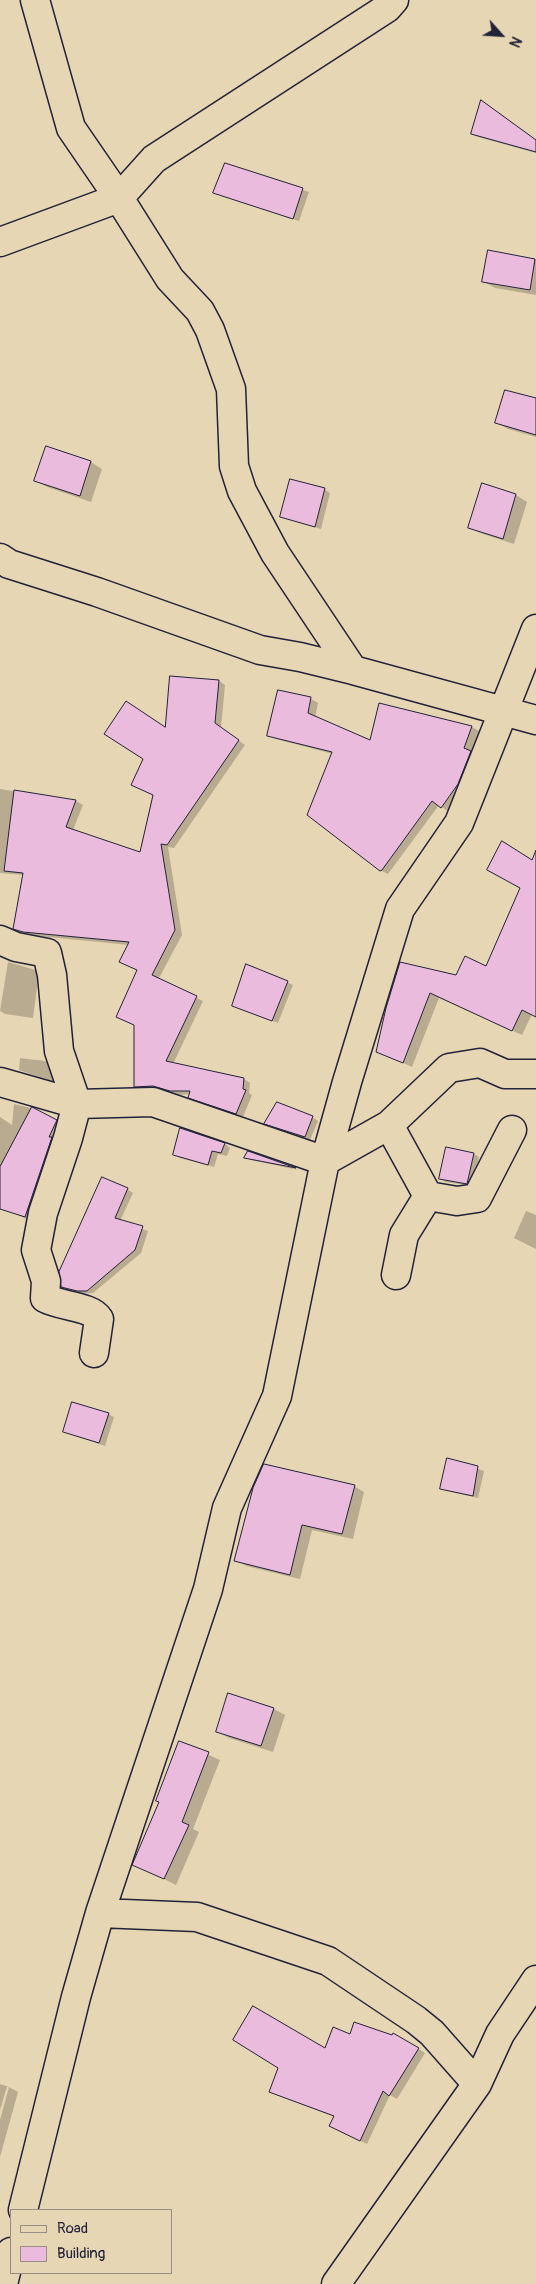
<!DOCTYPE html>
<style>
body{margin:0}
#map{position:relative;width:536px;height:2284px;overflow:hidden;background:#e7d6b3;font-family:Pangolin,sans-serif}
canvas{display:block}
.legend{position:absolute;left:10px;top:2209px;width:162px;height:65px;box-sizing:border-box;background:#e7d6b3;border:1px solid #988e83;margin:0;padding:6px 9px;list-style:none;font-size:15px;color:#22223b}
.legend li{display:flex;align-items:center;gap:10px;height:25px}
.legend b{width:25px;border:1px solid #988e83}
.north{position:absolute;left:476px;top:10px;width:50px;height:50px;-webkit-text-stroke:4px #e7d6b3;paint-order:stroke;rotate:116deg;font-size:14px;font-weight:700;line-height:20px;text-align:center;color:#22223b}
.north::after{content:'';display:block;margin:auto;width:18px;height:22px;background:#22223b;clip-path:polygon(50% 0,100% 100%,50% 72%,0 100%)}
</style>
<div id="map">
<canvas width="536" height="2284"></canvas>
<ul class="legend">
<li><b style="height:6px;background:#e7d6b3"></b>Road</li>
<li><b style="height:14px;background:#ebbbde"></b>Building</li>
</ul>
<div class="north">N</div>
</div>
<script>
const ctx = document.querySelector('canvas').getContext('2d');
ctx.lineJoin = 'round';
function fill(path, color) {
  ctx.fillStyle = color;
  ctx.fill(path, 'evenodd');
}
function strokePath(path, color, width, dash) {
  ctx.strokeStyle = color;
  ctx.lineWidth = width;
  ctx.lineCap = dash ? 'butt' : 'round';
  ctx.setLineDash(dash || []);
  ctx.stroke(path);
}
fill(new Path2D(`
 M472,134L536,141V153L478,137Z
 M226,164L309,192L299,221L215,193Z
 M489,252L536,260V295L495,288L484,282Z
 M536,400V437L508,429L497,423Z
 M47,448L91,462L102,469L91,502L47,487L36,481Z
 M482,485L516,495L527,502L514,544L480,533L469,527Z
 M324,489L330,493L321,529L281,517Z
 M219,681L225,685L221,728L245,745L174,848L168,847L182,935L158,980L203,1001L173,1064L244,1079L250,1083L249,1093L252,1095L243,1117L197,1101L190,1097L191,1094L178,1095L161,1090H142L135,1086V1026L139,970L129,945L29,935L21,932L14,928L24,875L0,873V789L76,801L83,805L73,830L140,853L167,729Z
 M279,691L311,699L318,703L315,718L371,742L472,727L479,731L471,753L478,757L449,812L439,805L388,874L380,870L333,754L276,739L269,735Z
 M536,933V1016L532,1014L522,1035L439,998L412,1067L378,1051L387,1008L487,968Z
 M8,962L39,971L33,1018L5,1014L0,1011Z
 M287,982L293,985L278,1023L240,1008Z
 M20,1058L45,1061L51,1064L57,1083L19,1070Z
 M14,1104L35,1109L62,1124L30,1222L0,1202V1117L12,1125Z
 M312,1117L318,1121L310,1140L266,1123Z
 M181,1129L225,1144L230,1148L227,1156L218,1154L214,1167L180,1158L174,1154Z
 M248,1153L296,1169L298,1170L251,1160L245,1157Z
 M474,1154L479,1157L473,1186L446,1182L441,1179Z
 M127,1189L133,1193L120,1221L148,1231L141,1253L93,1293L83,1294L62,1287Z
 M526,1211L536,1215V1249L514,1238Z
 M108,1414L114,1417L105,1446L64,1432Z
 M448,1459L484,1471L478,1498L447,1491L442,1488Z
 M354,1486L364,1492L353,1539L312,1530L300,1579L246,1566L236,1560Z
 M274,1709L285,1715L273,1752L229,1738L218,1732Z
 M180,1742L220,1760L193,1829L199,1832L176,1885L134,1864L160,1801Z
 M394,2034L425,2053L397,2099L390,2095L367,2144L338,2130L335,2117L277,2095L325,2050L350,2035L392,2037Z
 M0,2084L9,2087H7L0,2110Z
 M9,2087L18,2092L0,2157V2120Z`), '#0003');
const building = new Path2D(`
 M481,100L536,140V152L471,134Z
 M225,163L303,188L293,219L213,193Z
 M488,250L535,259L530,290L482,282Z
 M505,390L536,398V435L495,423Z
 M46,446L91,461L80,496L34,481Z
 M290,479L325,488L315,527L280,517Z
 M482,483L516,494L503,539L468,528Z
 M170,676L219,680L215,723L239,740L167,845L161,844L175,930L152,975L197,996L166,1061L244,1078L243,1089L246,1090L236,1114L188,1098L190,1091H170L153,1086L134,1087V1025L116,1017L137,970L119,962L129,942L23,932L13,929L23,873L4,871L14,790L76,800L66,827L140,852L153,795L131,785L143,759L104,734L126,701L165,727Z
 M278,690L311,697L308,713L370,740L379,703L472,726L464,748L471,751L458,784L441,808L432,801L382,870L380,871L307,815L332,752L267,736Z
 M502,841L532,860L536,850V1017L522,1010L512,1031L430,993L403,1063L376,1052L386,1008L400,962L456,975L465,956L486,966L520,888L487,870Z
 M246,964L288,981L272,1021L232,1006Z
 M277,1102L313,1116L305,1137L264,1124Z
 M32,1107L57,1120L49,1137H52L25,1217L0,1209V1167Z
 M180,1128L225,1143L221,1153L212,1151L208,1165L173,1155Z
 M446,1147L474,1153L467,1184L439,1179Z
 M248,1151L296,1168L244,1158Z
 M102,1177L128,1188L115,1218L143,1226L135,1250L87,1291H77L61,1287L59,1272Z
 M72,1402L109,1413L99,1443L63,1432Z
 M447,1458L478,1466L473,1496L440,1489Z
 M264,1464L355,1485L342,1534L302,1525L290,1575L234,1561L253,1488Z
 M228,1693L274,1708L261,1746L216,1732Z
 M179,1741L209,1752L182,1822L189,1825L164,1879L132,1865L159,1802L156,1801Z
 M253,2006L325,2048L333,2027L350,2034L354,2022L392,2035L393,2033L419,2048L389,2096L383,2091L360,2141L329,2126L334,2116L269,2092L278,2068L233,2040Z`);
fill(building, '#ebbbde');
strokePath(building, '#22223b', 1);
const minor = new Path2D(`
 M35,0L71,128L119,198L170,279L200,311L210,330L231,389L234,466L242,491L275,553L353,670
 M0,242L119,198L154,159L387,8L394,0
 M0,558L9,564L97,592L260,650L300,657L353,670L536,720
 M0,940L16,947L47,953L52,975L59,1051L77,1104L68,1138L43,1213L36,1250L46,1281L45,1298C59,1306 91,1306 99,1319L94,1353
 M0,1082L77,1104L153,1102L325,1161L389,1125L449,1068L480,1063L505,1074H536
 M389,1125L428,1196
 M396,1275L404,1235L428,1196L457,1201L477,1198L512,1130
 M100,1913L197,1917L328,1961L416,2020L432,2033L477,2084
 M23,2210L76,1997L100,1913L208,1589L227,1508L277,1396L325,1161L347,1082L400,909L459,823L536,629
 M3,2284L11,2252
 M336,2284L477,2084L500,2034L536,1980`);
strokePath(minor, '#22223b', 31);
strokePath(minor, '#e7d6b3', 28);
</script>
